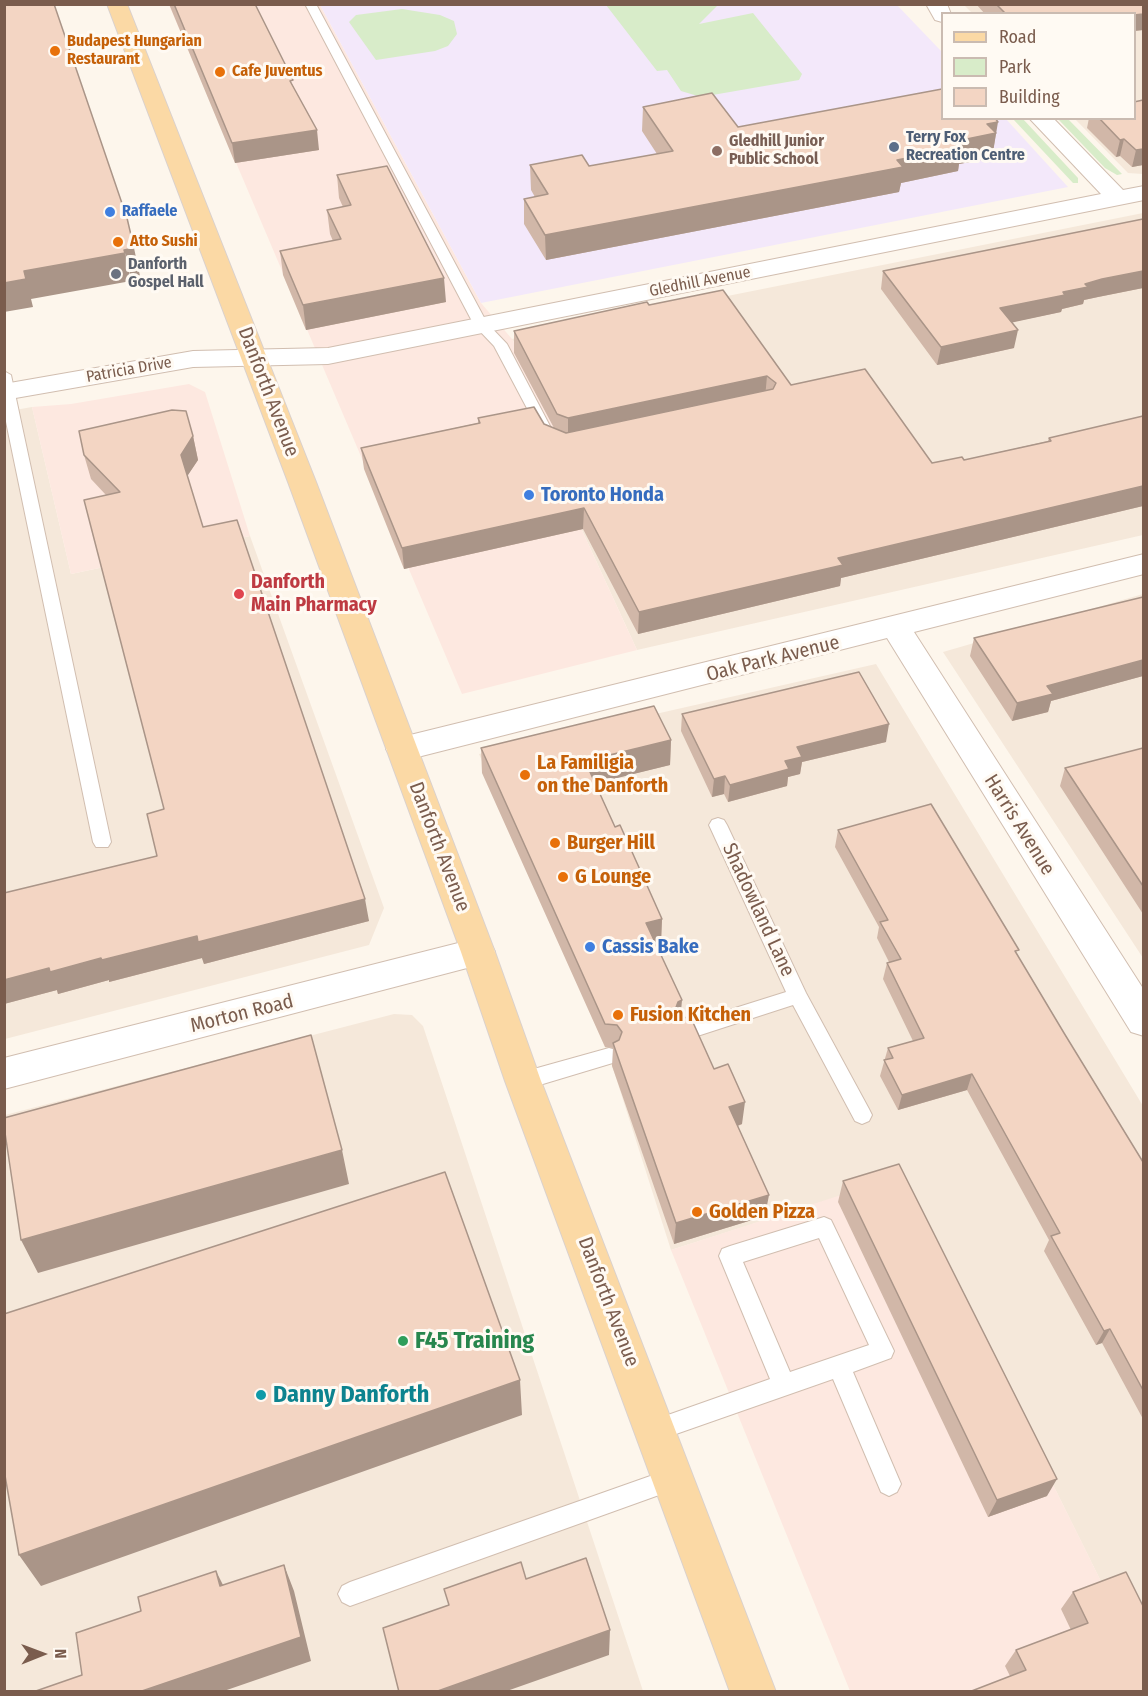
<!DOCTYPE html>
<style>
body{margin:0}
#map{position:relative;width:1148px;height:1696px;overflow:hidden;background:#fdf6ec;font-family:"Fira Sans Condensed",sans-serif}
canvas{display:block}
.frame{position:absolute;inset:0;border:6px solid #7a5c4d;pointer-events:none}
.legend{position:absolute;left:941px;top:12px;width:195px;height:108px;box-sizing:border-box;background:#fffaf3;border:2px solid #cabbb1;margin:0;padding:8px 10px;list-style:none;font-size:18px;color:#7a5c4d}
.legend li{display:flex;align-items:center;gap:12px;height:30px}
.legend b{width:30px;border:2px solid #cabbb1}
.north{position:absolute;left:12px;top:1624px;width:60px;height:60px;-webkit-text-stroke:4px #fffaf3;paint-order:stroke;rotate:89deg;font-size:16px;font-weight:700;line-height:24px;text-align:center;color:#7a5c4d}
.north::after{content:'';display:block;margin:auto;width:21px;height:27px;background:#7a5c4d;clip-path:polygon(50% 0,100% 100%,50% 72%,0 100%)}
</style>
<div id="map">
<canvas width="1148" height="1696"></canvas>
<div class="frame"></div>
<ul class="legend">
<li><b style="height:8px;background:#fbd9a5"></b>Road</li>
<li><b style="height:16px;background:#d8ecc9"></b>Park</li>
<li><b style="height:16px;background:#f3d5c3"></b>Building</li>
</ul>
<div class="north">N</div>
</div>
<script>
const ctx = document.querySelector('canvas').getContext('2d');
ctx.lineJoin = 'round';
function fill(path, color) {
  ctx.fillStyle = color;
  ctx.fill(path, 'evenodd');
}
function strokePath(path, color, width, dash) {
  ctx.strokeStyle = color;
  ctx.lineWidth = width;
  ctx.lineCap = dash ? 'butt' : 'round';
  ctx.setLineDash(dash || []);
  ctx.stroke(path);
}
function write(font, color, halo, rows, align = 'center') {
  ctx.font = font + ' "Fira Sans Condensed",sans-serif';
  ctx.lineWidth = 6;
  ctx.setLineDash([]);
  ctx.textBaseline = 'middle';
  ctx.strokeStyle = halo;
  ctx.fillStyle = color;
  for (const [text, x, y, turn = 0] of rows) {
    ctx.save();
    ctx.translate(x, y);
    ctx.rotate((+turn || 0) * Math.PI / 180);
    ctx.textAlign = isNaN(turn) ? turn : align;
    if (halo) ctx.strokeText(text, 0, 0);
    ctx.fillText(text, 0, 0);
    ctx.restore();
  }
}
fill(new Path2D(`
 M964,5H1143V174L1128,173L1075,119L1134,118V14L972,13Z
 M1143,213V535L637,650L580,526L919,444L569,437L512,339Z
 M32,407L71,574L250,536L384,908L369,945L5,1039L4,412Z
 M1143,594V958L943,652Z
 M876,664L1143,1106V1666L900,1177L671,1250L609,1056L479,754Z
 M394,1014L412,1015L423,1026L643,1691L5,1692V1115Z`), '#f5e8da');
fill(new Path2D(`
 M169,5H320L481,303L512,339L569,437L871,382L920,444L580,526L637,650L462,694Z
 M189,384L205,392L250,536L71,574L32,407L71,404Z
 M900,1176L1143,1666V1691H850L671,1250Z`), '#fde8e0');
fill(new Path2D(`
 M320,5H897L942,52V118L1006,119L1068,187L481,303Z`), '#f3e8fa');
fill(new Path2D(`
 M606,5H718L699,24L753,13L802,74L799,80L701,97L681,91L667,70L657,71Z
 M402,9L440,15L454,21L457,34L448,46L435,51L376,60L349,22L356,15Z
 M1013,119H1023L1078,178V183H1073Z
 M1058,119H1068L1122,174L1117,175L1105,168Z`), '#d8ecc9');
const lane = new Path2D(`
 M305,4H316L487,323L507,344L551,428L549,431H539L494,346L474,325Z
 M4,371L11,375L111,842L108,847H96L93,842L4,412Z
 M718,818L724,820L727,825L806,993L869,1109L872,1115L869,1121L862,1124L855,1121L793,1005L685,1040L678,1038L675,1032L678,1026L786,992L709,825L712,820Z
 M609,1048L616,1050L619,1056L616,1062L523,1090L516,1087L513,1081L516,1075L523,1072Z
 M824,1217L831,1220L894,1351L891,1358L853,1372L901,1484L897,1492L889,1496L881,1492L833,1379L656,1441L648,1438L645,1430L648,1422L770,1379L719,1256L722,1249L730,1246ZM819,1238L869,1345L790,1372L743,1262Z
 M673,1468L681,1471L685,1479L681,1487L673,1490L350,1606L342,1602L338,1594L342,1586L350,1582Z`);
const street = new Path2D(`
 M926,4H947L951,14H942V22L935,20Z
 M1029,118H1053L1123,190L1144,186V200L328,364L193,367L4,400V384L193,351L328,348L1101,194Z
 M1144,554V574L914,632L1144,990V1036L1131,1032L887,638L402,761L391,757L386,749L391,741L402,737Z
 M478,938L490,942L495,952L490,962L4,1089V1058Z`);
const primary = new Path2D(`
 M107,4H127L316,482L495,952L541,1081L776,1692H730L505,1081L461,952L288,482Z`);
strokePath(lane, '#d1beb0', 2);
strokePath(street, '#d1beb0', 2);
strokePath(primary, '#dad1cd', 2);
fill(lane, '#fff');
fill(street, '#fff');
fill(primary, '#fbd9a5');
fill(new Path2D(`
 M169,4H255L294,88L319,150L235,163Z
 M976,4H1143V30L1134,31V14H985Z
 M1143,100V165L1132,167L1120,156L1116,157L1087,128L1089,118H1134Z
 M643,107L738,127L996,133L992,158L959,164L958,171L901,183L899,192L546,260L524,224V199L535,197L531,190L530,165L589,166L657,154L642,131Z
 M337,175L446,302L306,330L283,275L280,251L333,241L330,234L327,210L343,207L339,198Z
 M1143,219V288L1098,297L1084,300L1083,304L1062,309L1061,312L1012,322L1014,348L937,365L881,289L883,271Z
 M649,305L932,463L964,460L1048,441L1049,438L1143,416V506L841,578L840,586L638,634L583,529L404,569L364,469L361,448L478,423V418L544,424L554,428L514,353V331Z
 M193,436L198,460L187,476L203,527L369,921L204,964L202,958L109,982V980L58,994L57,990L4,1004V893L157,856L164,809L106,495L91,479L84,455Z
 M1143,597V676L1051,701L1048,712L1012,721L970,656L974,638Z
 M682,714L886,742L802,762L800,774L788,777L787,786L728,802L724,794L712,797L681,731Z
 M671,740L670,765L595,783L615,827L662,919L661,942L656,944L681,1017L714,1069L742,1124L738,1126L765,1216L674,1244L612,1066L613,1048L605,1047L482,773L481,748Z
 M1143,748V914L1060,786L1065,768Z
 M838,830L1017,954L1064,1033L1143,1162V1419L1102,1343L1096,1345L1044,1251L1049,1240L967,1090L898,1110L880,1076L888,1048L913,1041L883,979L887,963L889,962L877,938L879,927L835,847Z
 M843,1181L1047,1496L988,1517L838,1202Z
 M1073,1592L1143,1692L1010,1676L1005,1666L1016,1650L1071,1630L1061,1609Z`), '#d1b7a8');
fill(new Path2D(`
 M1143,14V30L1134,31V15Z
 M998,122L992,158L959,164L958,171L901,183L899,192L546,260L545,235L897,160L957,141L987,124Z
 M317,130L319,150L235,163L232,143Z
 M1124,139L1120,156L1116,157L1120,140Z
 M1143,149V165L1132,167L1136,150Z
 M134,248L140,276L131,278L124,250Z
 M125,253L131,281L31,299L33,307L4,312V283L24,271Z
 M1143,271V288L1098,297L1084,300L1083,304L1062,309L1061,312L996,326L1000,308L1102,279Z
 M444,278L446,302L306,330L303,305Z
 M1018,330L1014,348L937,365L941,347Z
 M767,376L765,398L568,440V418Z
 M193,436L198,460L186,478L181,455Z
 M1143,486V506L841,578L840,586L638,634L639,612L838,558Z
 M584,508L583,529L404,569L402,548Z
 M1143,660V676L1051,701L1048,712L1012,721L1017,703L1047,686Z
 M889,724L886,742L802,762L800,774L788,777L787,786L728,802L730,785L785,761L797,747Z
 M671,740L670,765L585,786V761Z
 M725,776L724,794L712,797L714,779Z
 M365,899L369,921L204,964L202,958L109,982V980L58,994L57,990L4,1004V980L49,968L101,958L197,936Z
 M662,919L661,942L645,947L646,923Z
 M682,1000L680,1023L675,1010L678,1002Z
 M972,1074L967,1090L898,1110L902,1095Z
 M745,1102L742,1124L727,1129L729,1107Z
 M342,1150L349,1184L38,1273L21,1240Z
 M769,1195L765,1216L674,1244L676,1223Z
 M1110,1329L1102,1343L1096,1345L1104,1331Z
 M520,1380L522,1415L41,1586L19,1555Z
 M1057,1479L1047,1496L988,1517L997,1500Z
 M284,1565L294,1591L311,1661L221,1692H139Z
 M216,1571L229,1597L220,1586Z
 M610,1630L609,1655L504,1692H435Z`), '#aa9588');
const building = new Path2D(`
 M4,4H54L127,218L134,248L124,250L125,253L24,271L26,279L4,283Z
 M174,4H255L293,80L290,81L317,130L232,143Z
 M996,4H1143V14L1134,15V14H1006Z
 M942,89V118H995L998,122L987,124L996,133L957,141L962,147L897,160L903,167L545,235L524,199L548,194L530,165L582,155L589,166L673,151L643,107L712,93L738,127Z
 M1143,100V149L1136,150L1124,139L1120,140L1099,118H1134V102Z
 M387,166L444,278L303,305L280,251L341,239L327,210L351,205L337,175Z
 M1143,219V271L1102,279L1085,284L1088,287L1063,292L1065,295L1000,308L1018,330L941,347L883,271Z
 M723,290L791,385L865,369L932,463L962,457L964,460L1051,441L1049,438L1143,416V486L838,558L843,565L639,612L584,508L402,548L361,448L480,423L478,418L534,407L544,424L566,433L773,389L776,383L767,376L568,418L557,414L514,331L647,302L649,305Z
 M172,410L186,411L193,436L181,455L203,527L237,520L365,899L198,942L197,936L102,960L101,958L50,972L49,968L4,980V893L157,856L147,814L164,809L84,500L120,492L84,455L79,431Z
 M1143,597V660L1047,686L1053,694L1017,703L974,638Z
 M859,672L889,724L797,747L802,757L785,761L789,769L730,785L725,776L714,779L682,714Z
 M654,706L671,740L585,761L615,827L620,825L662,919L646,923L682,1000L678,1002L675,1010L679,1017L691,1018L714,1069L728,1064L745,1102L729,1107L769,1195L676,1223L613,1043L619,1040L622,1032L617,1025L605,1024L481,748Z
 M1143,748V886L1065,768Z
 M931,804L1019,950L1015,951L1064,1033L1143,1162V1390L1110,1329L1104,1331L1051,1236L1060,1233L972,1074L902,1095L884,1060L893,1058L888,1048L924,1038L887,963L901,959L880,922L888,920L838,830Z
 M311,1035L342,1150L21,1240L4,1126V1118Z
 M899,1164L1057,1479L997,1500L843,1181Z
 M445,1172L520,1380L19,1555L4,1470V1314Z
 M586,1558L610,1630L435,1692H399L383,1628L449,1605L444,1589L521,1562L526,1579Z
 M284,1565L301,1637L139,1692H33L82,1675L76,1633L141,1611L138,1597L216,1571L220,1586Z
 M1126,1572L1143,1606V1692H969L1026,1670L1016,1650L1088,1623L1073,1592Z`);
fill(building, '#f3d5c3');
strokePath(building, '#aa9588', 1.5);
for (const [x, y, r, color] of [
 [55,51,6,"#e8710a"],
 [220,72,6,"#e8710a"],
 [894,147,6,"#5c6f8a"],
 [717,151,6,"#8d6e63"],
 [110,212,6,"#3f7fe0"],
 [118,242,6,"#e8710a"],
 [116,274,6,"#6b7280"],
 [529,495,6,"#3f7fe0"],
 [239,594,6,"#e0444e"],
 [525,775,6,"#e8710a"],
 [555,843,6,"#e8710a"],
 [563,877,6,"#e8710a"],
 [590,947,6,"#3f7fe0"],
 [618,1015,6,"#e8710a"],
 [697,1212,6,"#e8710a"],
 [403,1341,6,"#2e9e5b"],
 [261,1395,6,"#0f9aa8"]
]) {
  const dot = new Path2D();
  dot.arc(x, y, r, 0, 2 * Math.PI);
  ctx.fillStyle = color;
  ctx.fill(dot);
  strokePath(dot, '#fffaf3', 2);
}
write('bold 16px', '#c56008', '#fffaf3', [
 ["Budapest Hungarian",67,42],
 ["Restaurant",67,60],
 ["Cafe Juventus",232,72],
 ["Atto Sushi",130,242]
], 'left');
write('bold 16px', '#4e5e75', '#fffaf3', [
 ["Terry Fox",906,138],
 ["Recreation Centre",906,156]
], 'left');
write('bold 16px', '#785e54', '#fffaf3', [
 ["Gledhill Junior",729,142],
 ["Public School",729,160]
], 'left');
write('bold 16px', '#366cbe', '#fffaf3', [
 ["Raffaele",122,212]
], 'left');
write('bold 16px', '#5b616d', '#fffaf3', [
 ["Danforth",128,265],
 ["Gospel Hall",128,283]
], 'left');
write('16px', '#7a5c4d', '#fffaf3', [
 ["Gledhill Avenue",700,282,-11],
 ["Patricia Drive",129,370,-10]
]);
write('20px', '#7a5c4d', '#fffaf3', [
 ["Danforth Avenue",268,392,69],
 ["Oak Park Avenue",773,659,-14],
 ["Harris Avenue",1019,825,58],
 ["Danforth Avenue",439,847,69],
 ["Shadowland Lane",758,910,65],
 ["Morton Road",242,1014,-14],
 ["Danforth Avenue",608,1302,69]
]);
write('bold 20px', '#366cbe', '#fffaf3', [
 ["Toronto Honda",541,495],
 ["Cassis Bake",602,947]
], 'left');
write('bold 20px', '#be3a42', '#fffaf3', [
 ["Danforth",251,582],
 ["Main Pharmacy",251,605]
], 'left');
write('bold 20px', '#c56008', '#fffaf3', [
 ["La Familigia",537,763],
 ["on the Danforth",537,786],
 ["Burger Hill",567,843],
 ["G Lounge",575,877],
 ["Fusion Kitchen",630,1015],
 ["Golden Pizza",709,1212]
], 'left');
write('bold 24px', '#27864d', '#fffaf3', [
 ["F45 Training",415,1341]
], 'left');
write('bold 24px', '#0d838f', '#fffaf3', [
 ["Danny Danforth",273,1395]
], 'left');
</script>
